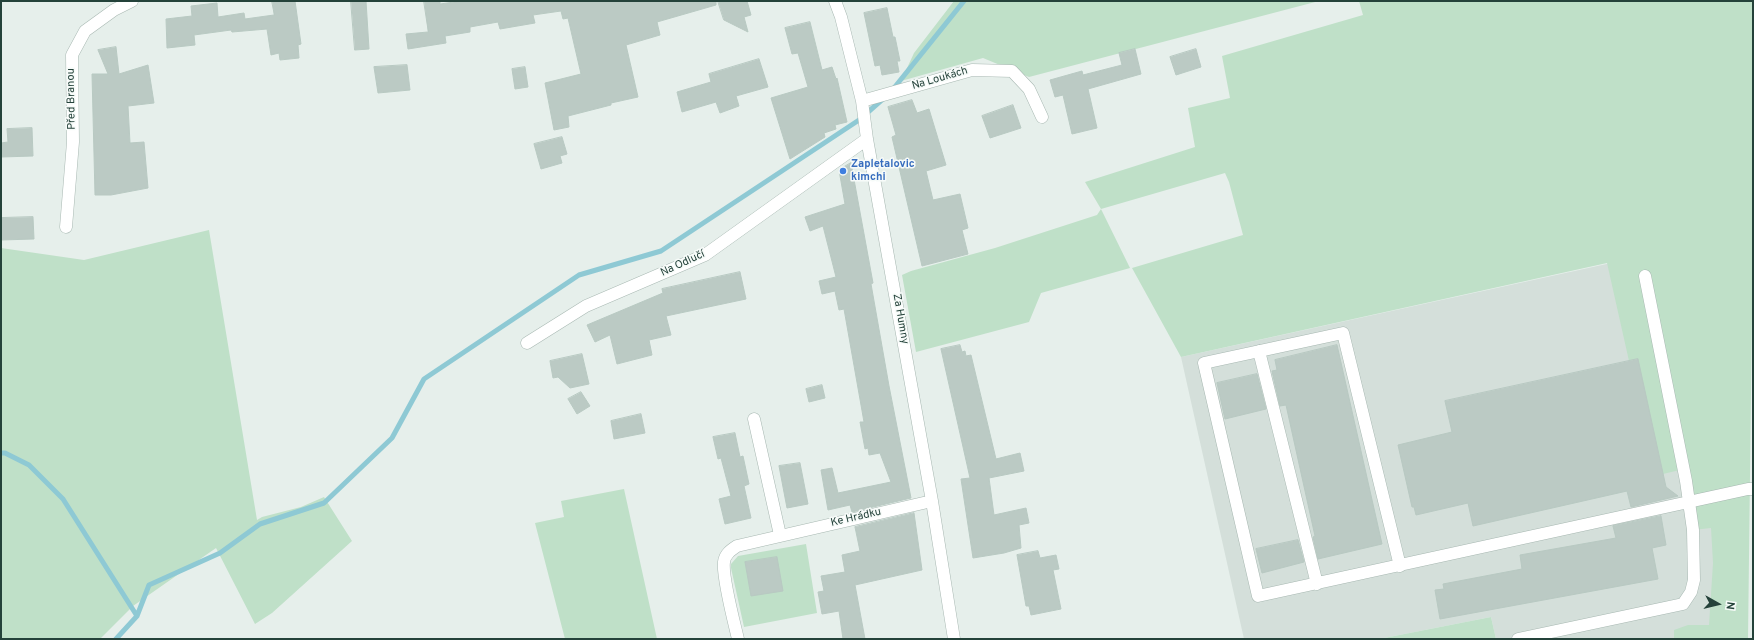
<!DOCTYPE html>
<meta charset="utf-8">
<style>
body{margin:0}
#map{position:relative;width:1754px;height:640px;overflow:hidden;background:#e6efeb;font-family:Overpass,sans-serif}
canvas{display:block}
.frame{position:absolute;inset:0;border:2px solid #24423a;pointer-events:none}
.north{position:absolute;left:1698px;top:584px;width:40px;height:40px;-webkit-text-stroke:3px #f7fbf9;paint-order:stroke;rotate:98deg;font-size:11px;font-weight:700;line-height:16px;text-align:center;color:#24423a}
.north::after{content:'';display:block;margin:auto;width:14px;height:18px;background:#24423a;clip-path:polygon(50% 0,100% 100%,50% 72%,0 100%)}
</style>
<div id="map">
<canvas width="1754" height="640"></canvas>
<div class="frame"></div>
<div class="north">N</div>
</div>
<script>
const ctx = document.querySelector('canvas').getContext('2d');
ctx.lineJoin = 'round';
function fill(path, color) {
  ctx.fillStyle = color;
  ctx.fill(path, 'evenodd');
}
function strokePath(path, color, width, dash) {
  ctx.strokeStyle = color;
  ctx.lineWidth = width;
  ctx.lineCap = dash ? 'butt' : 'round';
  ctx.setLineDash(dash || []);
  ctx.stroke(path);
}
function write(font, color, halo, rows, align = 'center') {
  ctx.font = font + ' Overpass,sans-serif';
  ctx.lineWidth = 3;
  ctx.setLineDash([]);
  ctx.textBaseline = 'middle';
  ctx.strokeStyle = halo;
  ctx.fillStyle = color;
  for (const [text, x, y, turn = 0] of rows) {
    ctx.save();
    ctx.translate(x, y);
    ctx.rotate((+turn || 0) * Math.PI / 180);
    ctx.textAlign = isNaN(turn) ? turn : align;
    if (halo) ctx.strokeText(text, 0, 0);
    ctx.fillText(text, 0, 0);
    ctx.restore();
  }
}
fill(new Path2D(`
 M1753,232L1739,639H1496L1491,617L1379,639H1244L1181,357Z`), '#d4dfda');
fill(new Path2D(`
 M954,1H1319L1029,77L983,58L901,81L914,53Z
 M1359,1H1753V230L1748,639H1674V630L1688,625H1709L1713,563L1711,528L1693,530L1684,469L1663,474L1637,359L1629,361L1607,263L1181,357L1132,268L1243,235L1229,182L1225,173L1101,209L1130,268L1041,293L1029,322L916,352L902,275L911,271L995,248L1097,215L1101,209L1085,182L1195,147L1188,108L1230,98L1222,56L1363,15Z
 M209,230L257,520L262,517L301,507L324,497L352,541L272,613L255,624L216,548L133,606L100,639H1V248L84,260Z
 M624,489L657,639H565L535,523L564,517L561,501Z
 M806,544L817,613L744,627L731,568V564L738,556Z
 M1491,617L1496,639H1379Z`), '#bfe0c8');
strokePath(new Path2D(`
 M894,88L964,1
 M1,453H5L29,465L63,499L137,616
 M116,639L137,616L149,585L220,553L260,524L324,503L392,438L424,379L579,275L661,251L859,120L884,98`), '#8ec9d4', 5);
const building = new Path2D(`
 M272,1H295L301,44L298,45L299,58L280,60L279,53L271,55L267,29L232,32L231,30L194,35L195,45L167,48L166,19L192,16L191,6L217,3L218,17L244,13L245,19L274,15Z
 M351,1H366L369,49L355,50Z
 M424,1H440V4L461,1H716V5L657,22L660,35L626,45L638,97L611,103V105L568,116L569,127L554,130L545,83L581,74L568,18L563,19L561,11L533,15L535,23L500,29L498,22L470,27V32L445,36L446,43L408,49L406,34L428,32Z
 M718,1H747L751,15L744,17L748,32L724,20Z
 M887,8L893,37H895L900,61H897L899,72L882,75L880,65L875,66L864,13Z
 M810,22L822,70L832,67L836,79L837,78L847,122L835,125L836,129L824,133L825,137L790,159L771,98L808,87L798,53L792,54L785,28Z
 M116,47L119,74L148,65L154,103L128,106L130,143L144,142L148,188L111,195H95L92,74H108L98,50Z
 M1135,49L1141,74L1088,89L1097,128L1072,134L1063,95L1055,97L1050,80L1082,71L1083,75L1122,65L1119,53Z
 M1196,49L1201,67L1176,75L1170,57Z
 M759,59L768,87L736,96L739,106L720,113L716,102L682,112L677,92L711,82L709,74Z
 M407,65L410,90L378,93L374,67Z
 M525,67L528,87L515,89L512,69Z
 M912,100L917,113L929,109L946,165L926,171L933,200L960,194L968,228L962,230L968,254L922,266L892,137L896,135L888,107Z
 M1013,105L1021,128L990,138L982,116Z
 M32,128L33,156L1,157V143L8,142L7,129Z
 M562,137L567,154L560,156L562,163L541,169L534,144Z
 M851,163L873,283L871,284L889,386L911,498L852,512L850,505L828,510L821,470L832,468L838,493L891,482L880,453L869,455L868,448L865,449L860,422H864L844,309L839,310L835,291L822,294L819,281L836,277L823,226L810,231L805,217L845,204L839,170Z
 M33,217L34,239L1,240V218Z
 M740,272L746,299L666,316L671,335L649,340L652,355L617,364L610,335L595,342L587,325L663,293L662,289Z
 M960,345L962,352L965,351L966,356L971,355L996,459L1020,453L1024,471L989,478L994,515L1026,508L1029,523L1019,525L1021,548L1004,553L973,558L961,479L970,478L941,349Z
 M1337,345L1382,544L1318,559L1313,537L1315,536L1286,405L1280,406L1272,371L1277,370L1275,360Z
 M582,354L589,384L570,388L558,377L553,378L550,361Z
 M1638,359L1666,487L1678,496L1631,507L1627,491L1473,526L1468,503L1416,515L1414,507H1412L1398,445L1452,432L1445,401Z
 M1257,374L1266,409L1225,419L1217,383Z
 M822,385L825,398L809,402L806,389Z
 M581,392L590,406L577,414L568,399Z
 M641,414L645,433L614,439L611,421Z
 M735,433L740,457L743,456L749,484L744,486L751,518L725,524L719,499L731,496L721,458L718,459L713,437Z
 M800,463L808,504L787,508L779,466Z
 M914,513L922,570L855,585L865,639H843L839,611L822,614L818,592L824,591L821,576L845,572L842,555L860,551L855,527Z
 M1661,516L1666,545L1652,548L1658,579L1440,619L1435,590L1444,589L1443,584L1522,569L1520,555L1616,538L1613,526Z
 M1298,540L1304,562L1262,573L1256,549Z
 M1038,551L1040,558L1056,555L1059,569L1053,570L1061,609L1031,615L1029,606H1026L1017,555Z
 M777,557L783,591L751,596L745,562Z`);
fill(building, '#bbcac4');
strokePath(building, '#b8c9c2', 1);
const minor = new Path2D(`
 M835,1L841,17L862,101L867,139L932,501L954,639
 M862,101L972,70L1012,71L1029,89L1042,117
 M66,227L73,142L72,55L85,31L114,10L132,1
 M527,343L586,306L705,255L867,139
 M1259,351L1317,584
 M754,419L780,535
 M1400,566L1343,333L1204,363L1258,596L1748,489H1753
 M738,639C734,622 722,577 724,562C725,554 731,550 737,546L932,501
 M1518,639L1683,604L1691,592L1694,580L1693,530L1686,481L1645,276`);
strokePath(minor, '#a8b8b2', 13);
strokePath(minor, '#fff', 12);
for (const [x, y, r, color] of [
 [843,171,4,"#3f7fe0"]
]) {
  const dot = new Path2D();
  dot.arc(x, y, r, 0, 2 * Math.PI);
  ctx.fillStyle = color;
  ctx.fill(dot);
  strokePath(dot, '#f7fbf9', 1.5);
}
write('11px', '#24423a', '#f7fbf9', [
 ["Na Loukách",940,79,-16],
 ["Před Branou",72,99,-91],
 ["Na Odlučí",683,264,-25],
 ["Za Humny",900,319,80],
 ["Ke Hrádku",856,518,-13]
]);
write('bold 11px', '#366cbe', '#f7fbf9', [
 ["Zapletalovic",851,165],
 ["kimchi",851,178]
], 'left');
</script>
